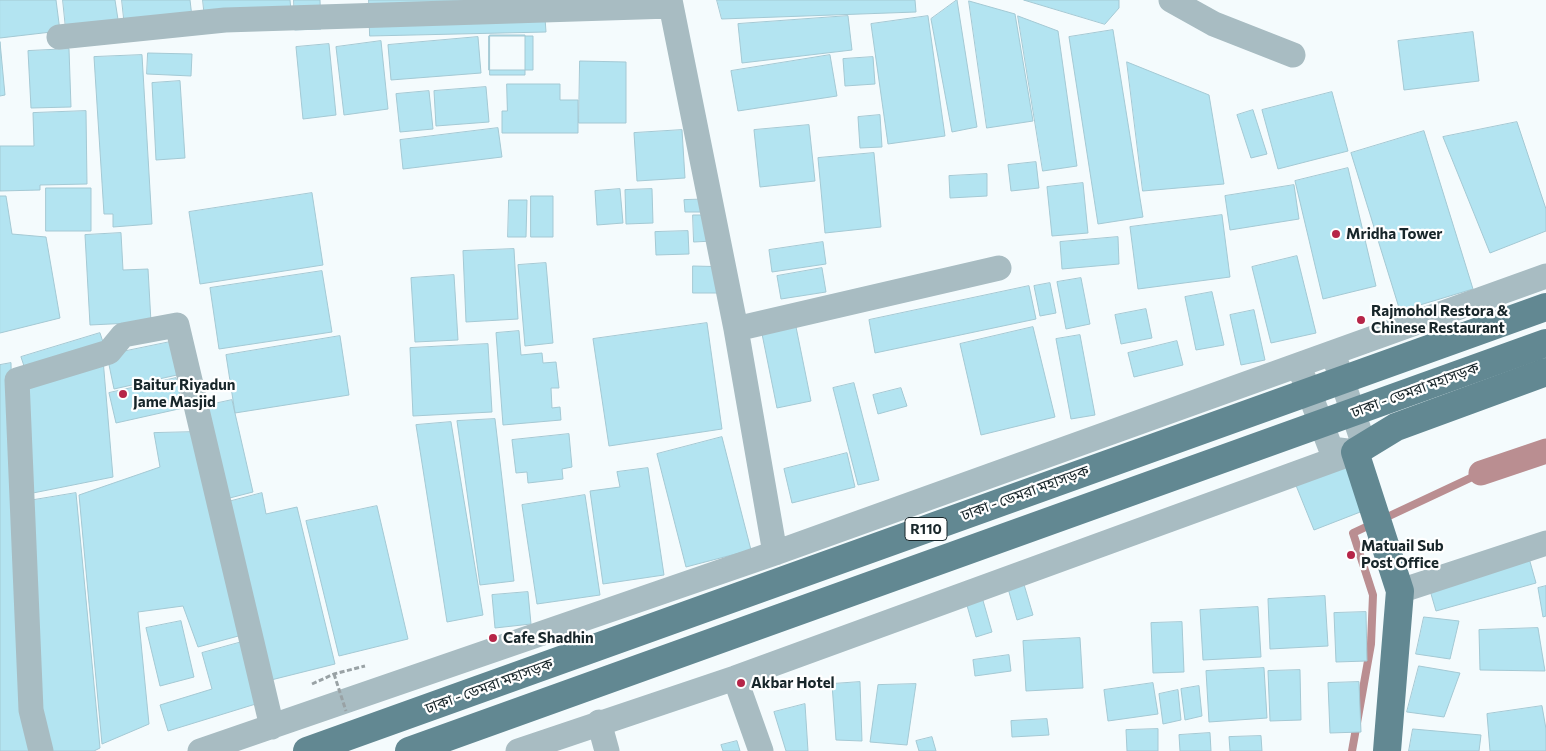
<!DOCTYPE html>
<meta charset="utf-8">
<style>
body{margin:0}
canvas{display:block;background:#f4fbfd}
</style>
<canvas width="1546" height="751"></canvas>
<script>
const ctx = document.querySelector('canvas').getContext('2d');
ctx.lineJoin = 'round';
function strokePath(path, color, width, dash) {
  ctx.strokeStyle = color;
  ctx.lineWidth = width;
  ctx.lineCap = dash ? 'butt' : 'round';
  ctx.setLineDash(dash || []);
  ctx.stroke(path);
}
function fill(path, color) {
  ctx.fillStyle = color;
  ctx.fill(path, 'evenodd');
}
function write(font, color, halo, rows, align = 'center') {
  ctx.font = font + ' Commissioner,"Noto Sans Bengali",sans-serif';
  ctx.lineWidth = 4.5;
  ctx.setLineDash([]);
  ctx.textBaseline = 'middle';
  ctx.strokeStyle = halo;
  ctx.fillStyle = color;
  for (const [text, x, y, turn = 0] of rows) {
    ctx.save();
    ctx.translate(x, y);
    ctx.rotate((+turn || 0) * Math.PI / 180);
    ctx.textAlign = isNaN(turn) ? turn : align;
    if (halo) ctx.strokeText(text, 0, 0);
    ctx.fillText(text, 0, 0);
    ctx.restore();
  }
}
strokePath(new Path2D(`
 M1352,751L1371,644L1373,595L1353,533L1481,473`), '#ba8e91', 8);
strokePath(new Path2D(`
 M1481,473L1546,451`), '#ba8e91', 25);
const building = new Path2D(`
 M0,0H56L60,31L0,38Z
 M63,0H115L121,39H67Z
 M122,0H190L194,34L126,37Z
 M203,0H290L292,21L206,29Z
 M294,0H320L321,29L295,30Z
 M369,0H616L545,18L546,32L370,36Z
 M717,0H915L916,12L722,19Z
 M957,0L977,127L952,132L931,19Z
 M1024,0H1119V8L1105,24Z
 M969,1L1015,14L1033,121L987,128Z
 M848,16L852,50L742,63L738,24Z
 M928,16L945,136L888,144L871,24Z
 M1018,16L1058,31L1077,166L1043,171Z
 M1113,30L1143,217L1098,224L1069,37Z
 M1473,32L1479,81L1404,90L1398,41Z
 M490,35H525V75H490Z
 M489,36H533V70H489Z
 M478,37L481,73L391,80L388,45Z
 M381,41L388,109L344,115L336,47Z
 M0,42L5,95L0,96Z
 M329,44L336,115L303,119L296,47Z
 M69,49L71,107L31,108L28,51Z
 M148,53L192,54L191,76L147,74Z
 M142,55L152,224L113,227V214H104L94,57Z
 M830,55L837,96L738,111L731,71Z
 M873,57L875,84L845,86L843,59Z
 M580,61L626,62V123H579Z
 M1127,62L1209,95L1224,184L1143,191Z
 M180,81L185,158L156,160L152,83Z
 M507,84H560V100H578V133H502V111H507Z
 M486,87L489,122L436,126L434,91Z
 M429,91L433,129L400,132L396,94Z
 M1332,92L1348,151L1278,169L1262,110Z
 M1253,110L1267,154L1251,158L1237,115Z
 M86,111L87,184L40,185V190L0,191V146H34L33,113Z
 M880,115L882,147L860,148L858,117Z
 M1517,122L1546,209V231L1490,253L1443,137Z
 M809,125L815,181L760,187L754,130Z
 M498,128L502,157L403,169L400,140Z
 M682,130L685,178L637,181L634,133Z
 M1424,131L1473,289L1400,311L1351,153Z
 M874,153L881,227L825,233L818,158Z
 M1036,162L1039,188L1011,191L1008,165Z
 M1348,168L1376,286L1323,299L1295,181Z
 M987,174V196L950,198L949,176Z
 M1083,183L1088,233L1052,236L1047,187Z
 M1294,185L1299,219L1230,230L1225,196Z
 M46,188H91V231H46Z
 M620,189L623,223L597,225L595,191Z
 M652,189L653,223L626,224L625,190Z
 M312,193L323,265L200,284L189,212Z
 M0,196H6L12,234L46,237L60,318L0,333Z
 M531,196H553V237H531Z
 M720,199V212H685L684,200Z
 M509,200H527L526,237H508Z
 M693,215H713V241L694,242Z
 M1222,215L1230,277L1138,289L1130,227Z
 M688,231L689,254L656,255L655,232Z
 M121,233L123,270L148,269L151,322L90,325L85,235Z
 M1118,237L1119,264L1062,269L1060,242Z
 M823,242L826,264L772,272L769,250Z
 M514,249L518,319L466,322L463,251Z
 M1297,256L1316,333L1271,343L1252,267Z
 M546,263L553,343L525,346L518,265Z
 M693,266L734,267V293H693Z
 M822,268L826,292L781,299L777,276Z
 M322,271L332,332L219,349L210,288Z
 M454,275L458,340L415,342L411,278Z
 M1081,278L1090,324L1066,329L1057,282Z
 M1050,283L1056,313L1040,316L1034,286Z
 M1029,286L1036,319L875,353L869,320Z
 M1212,292L1224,345L1196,350L1185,297Z
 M1146,309L1152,338L1121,344L1115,315Z
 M1254,310L1265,360L1241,365L1230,315Z
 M795,322L811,401L777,408L761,329Z
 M707,323L722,429L609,446L593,339Z
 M1033,327L1055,417L981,435L960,344Z
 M519,331L521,355L542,353L543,363L556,362L559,388H551L552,408L560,407L561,420L503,425L496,333Z
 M100,333L107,354L28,378L21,357Z
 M1080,335L1095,415L1071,419L1056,339Z
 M340,336L349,395L235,413L226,355Z
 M1177,341L1183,365L1134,377L1128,353Z
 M170,342L177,375L114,389L107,355Z
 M488,344L492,412L413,416L410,348Z
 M103,359L113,477L28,494L25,383Z
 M11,363L15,533L36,751H0V365Z
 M176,378L183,408L116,423L109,393Z
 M854,383L879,480L858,485L833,388Z
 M901,388L907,406L878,414L873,395Z
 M232,400L253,492L222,500L200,407Z
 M495,419L514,581L480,585L457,421Z
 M451,422L483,615L447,622L416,425Z
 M195,432L242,635L198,647L183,606L138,612L149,724L102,744L79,495L160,467L154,433Z
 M569,434L572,467L562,469L563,479L528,483L527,472L516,473L512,440Z
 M722,437L751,550L686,567L657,454Z
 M847,453L855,487L792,503L784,469Z
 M1350,462L1368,509L1314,530L1295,483Z
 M648,468L664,575L603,584L590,491L620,487L617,472Z
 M76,493L100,748L94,751H44L28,501Z
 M262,493L266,514L297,507L335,664L267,681L224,503Z
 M585,495L600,595L537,604L522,505Z
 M377,506L408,639L339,656L306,521Z
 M1529,558L1536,583L1436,611L1429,587Z
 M1023,581L1033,615L1017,620L1007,585Z
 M1546,586V616L1543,617L1538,588Z
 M528,592L531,624L495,628L492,595Z
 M1325,596L1328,646L1270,649L1268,599Z
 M982,597L992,632L976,637L966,602Z
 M1258,607L1261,657L1203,660L1200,610Z
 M1366,612L1367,661L1336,662L1334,613Z
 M1424,617L1459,621L1450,659L1416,654Z
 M181,621L194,677L160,686L146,628Z
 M1182,622L1184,672L1153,673L1151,623Z
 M1538,628L1545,671L1480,670L1479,630Z
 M1080,638L1083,688L1026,691L1023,641Z
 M242,642L259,703L168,731L160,705L212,689L202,653Z
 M1009,655L1011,671L975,676L973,660Z
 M1419,666L1460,673L1444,717L1407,712Z
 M1264,668L1267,718L1209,722L1206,671Z
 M1300,670L1301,720L1270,721L1268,671Z
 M860,682L862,741L836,740L832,684Z
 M1359,682L1361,732L1330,733L1328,683Z
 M1153,683L1158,714L1108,721L1104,690Z
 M916,684L907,745L870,742L878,685Z
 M1199,686L1202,716L1185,720L1181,689Z
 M1178,690L1181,720L1163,724L1159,694Z
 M805,704L808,751H786L774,712Z
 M1542,706L1546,729V751H1490L1487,714Z
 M1047,719L1049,735L1012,737L1011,721Z
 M1158,729V751H1127L1126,730Z
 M1413,729L1481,735L1479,751H1409Z
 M1210,733L1211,751H1180L1179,735Z
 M1261,736L1262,751H1230L1229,737Z
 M932,737L936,751H919L916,741Z
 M737,741L740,751H723L721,745Z`);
fill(building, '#b3e4f1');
strokePath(building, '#a4c9d4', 1);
strokePath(new Path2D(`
 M312,684L334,674L365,666`), '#99a2a5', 3, [5, 2.5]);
strokePath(new Path2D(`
 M670,0L736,329L775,553
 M1171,0L1214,24L1293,55
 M59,37L225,20L671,6
 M736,329L999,268
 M1302,374L1331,449L1355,452
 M1400,591L1546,543
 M735,678L761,751
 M599,722L607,751
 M41,751L31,710L17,380L109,352L123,335L177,325L272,727
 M200,751L775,553L1546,276
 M518,751L735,678L1355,452L1362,439L1336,362`), '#a8bcc2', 25);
strokePath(new Path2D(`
 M1387,751L1400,591L1355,452L1396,427L1546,372`), '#628892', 28);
strokePath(new Path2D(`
 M334,674L346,711`), '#99a2a5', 3, [5, 2.5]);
strokePath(new Path2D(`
 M307,751L1546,307
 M409,751L1546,343`), '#628892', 28);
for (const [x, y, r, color] of [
 [1336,234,5,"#b62548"],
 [1361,320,5,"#b62548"],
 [123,394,5,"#b62548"],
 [1351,555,5,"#b62548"],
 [493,638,5,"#b62548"],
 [741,683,5,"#b62548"]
]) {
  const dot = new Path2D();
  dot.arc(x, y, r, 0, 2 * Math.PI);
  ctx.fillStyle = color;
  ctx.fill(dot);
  strokePath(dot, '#fff', 2);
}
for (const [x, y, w] of [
 [926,529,42]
]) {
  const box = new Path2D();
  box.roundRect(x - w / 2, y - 11.5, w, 23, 4);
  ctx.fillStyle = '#fff';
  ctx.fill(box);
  strokePath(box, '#18262a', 1);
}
write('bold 14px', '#18262a', null, [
 ["R110",926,529]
]);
write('bold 15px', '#18262a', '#fff', [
 ["Mridha Tower",1346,234],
 ["Rajmohol Restora &",1371,311],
 ["Chinese Restaurant",1371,328],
 ["Baitur Riyadun",133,385],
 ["Jame Masjid",133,402],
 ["Matuail Sub",1361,546],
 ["Post Office",1361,563],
 ["Cafe Shadhin",503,638],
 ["Akbar Hotel",751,683]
], 'left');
write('15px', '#18262a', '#fff', [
 ["ঢাকা - ডেমরা মহাসড়ক",1415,390,-20],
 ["ঢাকা - ডেমরা মহাসড়ক",1025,493,-20],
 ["ঢাকা - ডেমরা মহাসড়ক",489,686,-20]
]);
</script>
